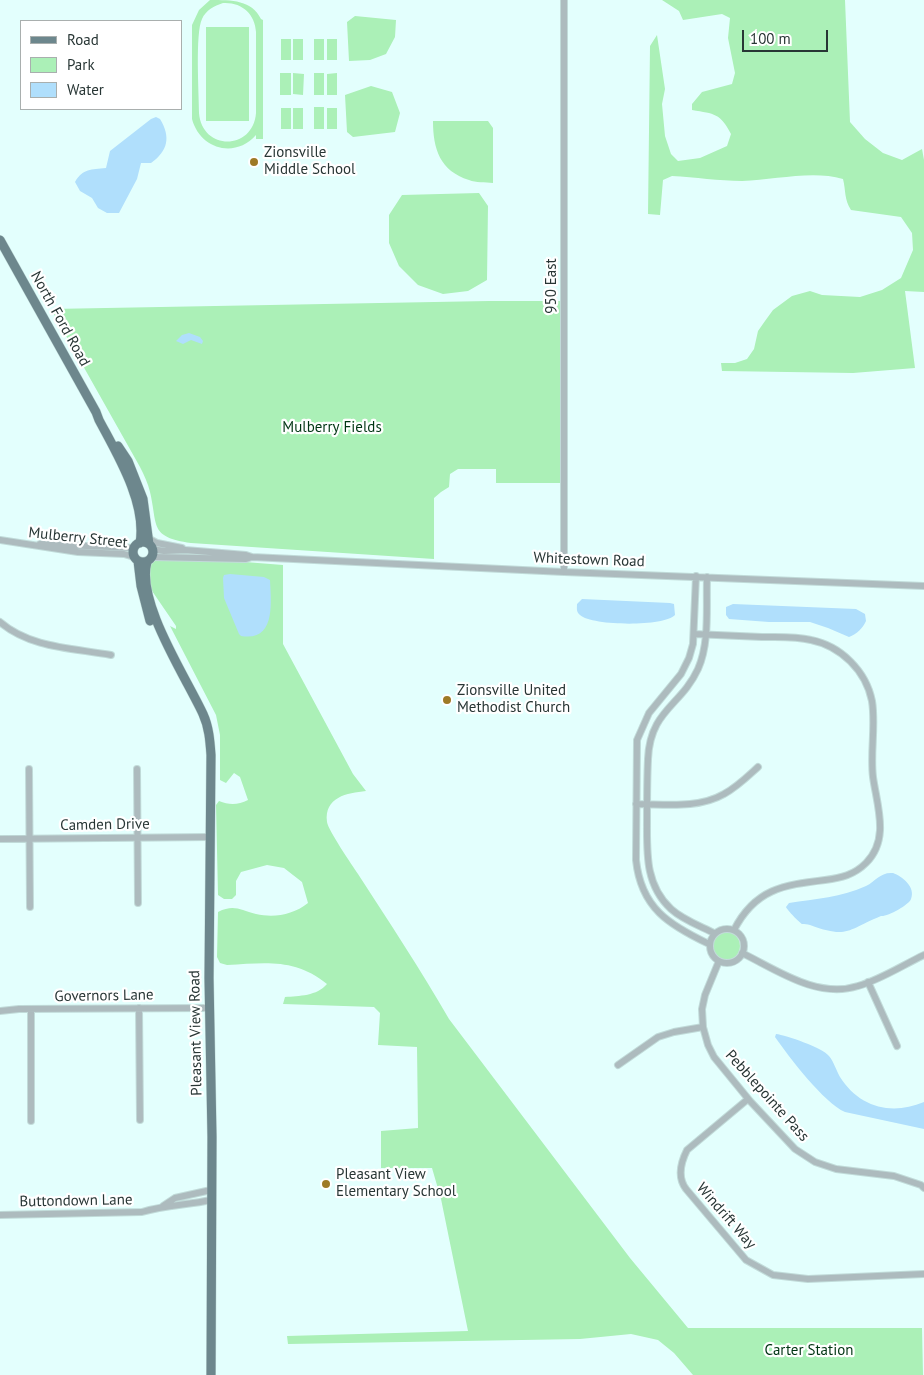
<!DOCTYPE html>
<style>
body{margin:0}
#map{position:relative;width:924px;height:1375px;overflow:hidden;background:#e3fffd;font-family:"PT Sans",sans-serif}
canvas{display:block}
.legend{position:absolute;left:20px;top:20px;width:162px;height:90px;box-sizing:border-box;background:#fff;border:1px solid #a9afae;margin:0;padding:6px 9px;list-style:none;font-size:15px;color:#283635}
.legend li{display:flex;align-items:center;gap:10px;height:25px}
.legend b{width:25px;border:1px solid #a9afae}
.scale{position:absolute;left:742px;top:30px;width:86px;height:22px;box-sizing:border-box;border:2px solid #283635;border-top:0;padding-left:6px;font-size:15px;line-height:18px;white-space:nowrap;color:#283635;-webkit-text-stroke:4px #fff;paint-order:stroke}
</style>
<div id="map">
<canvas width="924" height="1375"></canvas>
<ul class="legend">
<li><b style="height:6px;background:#6d878d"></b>Road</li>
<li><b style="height:14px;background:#abf0b7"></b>Park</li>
<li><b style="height:14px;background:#b0dffc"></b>Water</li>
</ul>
<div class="scale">100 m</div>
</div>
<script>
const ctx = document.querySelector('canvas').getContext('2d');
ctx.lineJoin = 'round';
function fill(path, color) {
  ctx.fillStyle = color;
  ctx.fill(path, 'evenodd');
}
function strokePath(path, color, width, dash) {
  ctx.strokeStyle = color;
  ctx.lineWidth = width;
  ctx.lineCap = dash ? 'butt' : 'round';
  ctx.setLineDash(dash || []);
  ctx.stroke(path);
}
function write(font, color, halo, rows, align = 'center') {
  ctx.font = font + ' "PT Sans",sans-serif';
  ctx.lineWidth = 4.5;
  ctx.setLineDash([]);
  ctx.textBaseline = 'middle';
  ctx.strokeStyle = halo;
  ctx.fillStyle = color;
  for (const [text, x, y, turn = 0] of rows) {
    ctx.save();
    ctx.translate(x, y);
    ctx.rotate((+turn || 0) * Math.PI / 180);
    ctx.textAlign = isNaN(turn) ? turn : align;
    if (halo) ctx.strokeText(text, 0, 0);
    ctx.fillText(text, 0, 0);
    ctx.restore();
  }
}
fill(new Path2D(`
 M210,0C232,0 252,0 261,19L263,20V139H256V135C235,159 200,149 192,119V25L199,10ZM223,3C242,2 255,14 256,32V113C253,151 202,151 199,113C199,94 195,33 202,19C206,10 214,6 223,3Z
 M662,0H845L850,122L865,139L883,153L902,160L922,149L924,160V292L905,291L915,368L853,373L722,371L721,363H735L747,359L754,349L758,331L765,321L773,310L792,296L810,291L822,295L860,297L882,290L901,278L913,250L912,233L901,217L851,210C844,199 846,191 843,179C812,170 775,180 742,181C719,181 695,177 672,176L663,180L660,215L648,214L650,46L657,35L665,89L662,104L665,136L671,154L678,161L700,158L727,146L731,134C720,113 715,114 692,110V104L702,92L732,84L735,73L728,38L730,18L722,14L683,20L679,11Z
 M355,16L396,20L395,37L386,54L370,60L349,61L347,22Z
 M206,27H249V121H206Z
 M281,39H291V60H281Z
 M293,39H303V60H293Z
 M314,39H324V60H314Z
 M327,39H337V60H327Z
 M280,73H291V95H280Z
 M293,73L304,74L303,95L293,94Z
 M314,73H324V95H314Z
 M337,73V95H327V74Z
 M371,86L392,92L400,113L395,132L353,137L347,132L345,95Z
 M314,107H324V129H314Z
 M281,108H291V129H281Z
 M293,108H303V129H293Z
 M327,108H337V129H327Z
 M433,121H488L493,128V183C485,182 476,183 469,180C440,171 433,149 433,121Z
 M479,193L488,206L487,280L468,291L443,294L418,285L399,266L389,243V215L402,195Z
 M489,301H560L561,483H496V469H458L450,474L449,487L441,492L434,498V559L191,543C149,537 158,526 150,492C148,483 144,475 140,467L51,309Z
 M158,559L245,562L283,565V644L353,774L366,791C347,793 324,797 327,822C328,830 352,865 358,874C389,922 421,970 449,1019L630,1258L688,1328H922L923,1375H693L674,1353L658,1340L631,1334L580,1339L288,1344L287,1336L468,1331L441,1199L432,1168H381V1131L418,1128L417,1047L378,1045L380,1013L374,1007L283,1004L285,997C299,996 317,996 327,984C295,958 266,963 227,965L220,963L217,957L218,912C234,904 240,910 256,914C274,918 293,915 308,903L302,882L284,868L267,865L241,872L236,881V895L232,899H224L218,895L216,805L219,801C229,805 238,805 248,800L240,777L234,773L226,783L220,780V735L216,715L170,626L176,629V626L150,588L149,565Z
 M712 946a14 14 0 1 1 28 0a14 14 0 1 1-28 0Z`), '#abf0b7');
fill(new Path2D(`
 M156,117L160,119C171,137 168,151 151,163H141L137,179L119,213H107L98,208L92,198L80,191L75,182C83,168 91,170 106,168L110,151L151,119Z
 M189,333L200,337L203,341L202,344L191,340L183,344L176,341L182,335Z
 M230,574L264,577L270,580C271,603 276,642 241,636L239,634L224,598L223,578L224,575Z
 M582,599L670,603L674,604L675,615C664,627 592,626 580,615C576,612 577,608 577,604Z
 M733,604L856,609L865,614L866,621C863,628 857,634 849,637L828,628L810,622H769L729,619L726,615V607Z
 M893,873C902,876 916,887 911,899C909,905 887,917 881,916C847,930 848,939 810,925C807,924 805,924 802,924C800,923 787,910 786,907L789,903C815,899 842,897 866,886C876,881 880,872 893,873Z
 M776,1034C786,1035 823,1048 829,1056C834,1062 836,1070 840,1077C859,1107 891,1116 924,1102V1129L845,1112C824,1103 789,1057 775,1037Z`), '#b0dffc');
const minor = new Path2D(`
 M148,538L157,543L182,548
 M0,540L78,552L124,554L134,557
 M40,544L134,548
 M152,549L164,551L185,550L246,555L252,557
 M152,557L246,559L252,557L564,572L924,586
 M564,572V0
 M696,576L693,644L689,658L681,674L649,713L637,740L636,860C641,908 669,925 709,944
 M707,577C706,607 710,642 698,669C681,706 650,710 648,759C647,779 647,800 647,820C647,853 645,885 671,909C683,920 700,926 714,933
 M0,622C30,648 73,648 111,655
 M694,634C716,635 739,636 762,637C778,637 795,636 811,640C841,646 866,671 872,701C876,726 870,752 873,777C877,806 890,839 866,863C854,875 841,878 825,880C783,885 755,889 734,930
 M29,769L30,907
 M137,769L138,903
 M636,804C665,804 698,809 724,794C737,787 747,777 758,767
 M0,839L210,837
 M710 946a17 17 0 1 1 34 0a17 17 0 1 1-34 0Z
 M742,953C777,970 817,999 858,986C880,980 903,965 924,955
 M719,961L705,995L702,1009L703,1027L708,1045L714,1057L750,1101L795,1149L815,1162L836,1169L894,1176L921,1185L924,1188
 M868,982L897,1046
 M139,1008L140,1120
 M31,1009V1121
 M0,1011L19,1009L209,1008
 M618,1065L658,1037L674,1032L703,1027
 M748,1099L687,1150C681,1162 677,1177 686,1189L746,1260L773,1275L808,1279L924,1274
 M163,1206L175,1198L211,1190
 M0,1215L142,1212C165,1205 188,1205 211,1200`);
const major = new Path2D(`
 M0,240L96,412L99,420C117,454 147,503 140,543
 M118,446L128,461L143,499L149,544
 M133 552a10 10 0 1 1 20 0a10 10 0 1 1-20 0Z
 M138,561L141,586L150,621
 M147,562C136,602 186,677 203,714C209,727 210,741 211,755L209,978L212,1137L211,1375`);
strokePath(minor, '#c1dbd9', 8);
strokePath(major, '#c1dbd9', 10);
strokePath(minor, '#adbbbe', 6);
strokePath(major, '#6d878d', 9);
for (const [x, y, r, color] of [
 [254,162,5,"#9e7a26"],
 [447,700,5,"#9e7a26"],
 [326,1184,5,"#9e7a26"]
]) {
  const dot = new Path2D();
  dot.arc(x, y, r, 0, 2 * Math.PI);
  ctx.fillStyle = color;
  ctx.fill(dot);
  strokePath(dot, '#fff', 2);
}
write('15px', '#283635', '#fff', [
 ["Zionsville",264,153],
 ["Middle School",264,170],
 ["Zionsville United",457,691],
 ["Methodist Church",457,708],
 ["Pleasant View",336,1175],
 ["Elementary School",336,1192]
], 'left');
write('15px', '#283635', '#fff', [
 ["950 East",552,286,-90],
 ["North Ford Road",60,319,61],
 ["Mulberry Street",78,538,6],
 ["Whitestown Road",589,560,2],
 ["Camden Drive",105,825,-1],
 ["Governors Lane",104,996,-1],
 ["Pleasant View Road",196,1033,-91],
 ["Pebblepointe Pass",767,1096,48],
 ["Buttondown Lane",76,1201,-1],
 ["Windrift Way",726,1216,49]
]);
write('15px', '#003513', '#fff', [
 ["Mulberry Fields",332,428],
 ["Carter Station",809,1351]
]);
</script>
